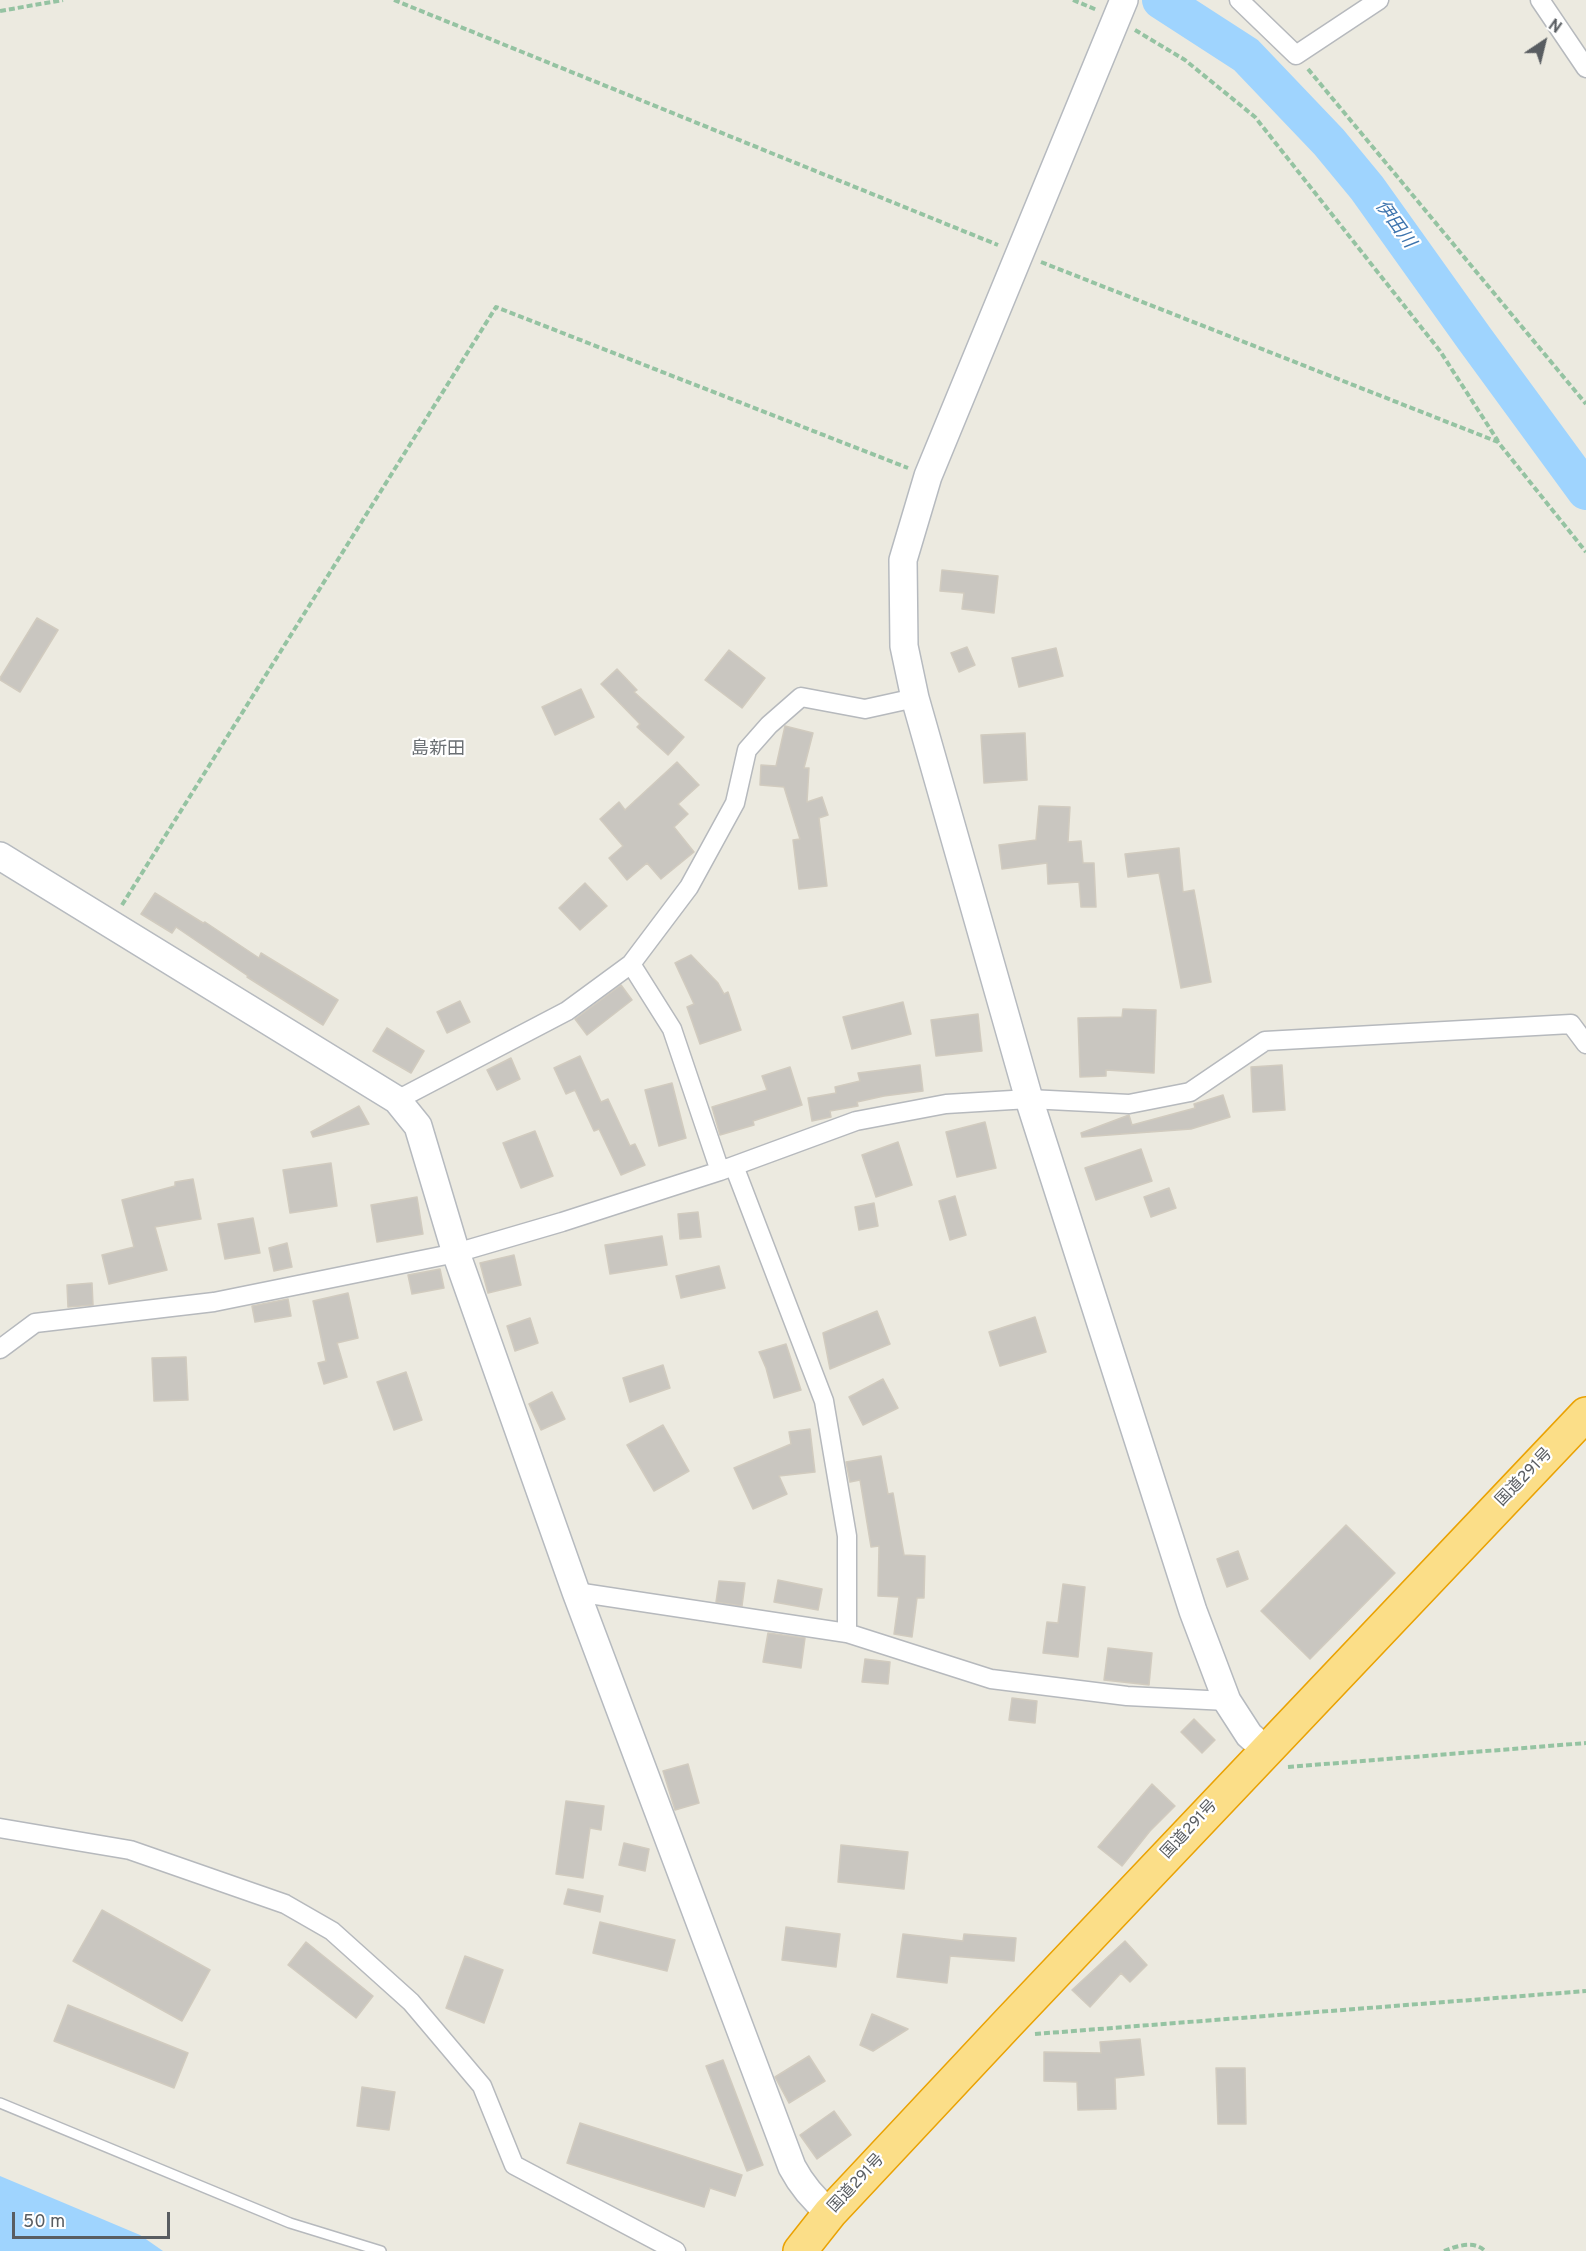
<!DOCTYPE html>
<meta charset="utf-8">
<style>
body{margin:0}
#map{position:relative;width:1586px;height:2251px;overflow:hidden;background:#eceae0;font-family:Overpass,sans-serif}
canvas{display:block}
.north{position:absolute;left:1514px;top:12px;width:60px;height:60px;-webkit-text-stroke:4px #fff;paint-order:stroke;rotate:35deg;font-size:16px;font-weight:700;line-height:24px;text-align:center;color:#595d61}
.north::after{content:'';display:block;margin:auto;width:21px;height:27px;background:#595d61;clip-path:polygon(50% 0,100% 100%,50% 72%,0 100%)}
.scale{position:absolute;left:12px;top:2212px;width:158px;height:27px;box-sizing:border-box;border:3px solid #595d61;border-top:0;padding-left:8px;font-size:18px;line-height:21px;white-space:nowrap;color:#595d61;-webkit-text-stroke:4px #fff;paint-order:stroke}
</style>
<div id="map">
<canvas width="1586" height="2251"></canvas>
<div class="north">N</div>
<div class="scale">50 m</div>
</div>
<script>
const ctx = document.querySelector('canvas').getContext('2d');
ctx.lineJoin = 'round';
function fill(path, color) {
  ctx.fillStyle = color;
  ctx.fill(path, 'evenodd');
}
function strokePath(path, color, width, dash) {
  ctx.strokeStyle = color;
  ctx.lineWidth = width;
  ctx.lineCap = dash ? 'butt' : 'round';
  ctx.setLineDash(dash || []);
  ctx.stroke(path);
}
function write(font, color, halo, rows, align = 'center') {
  ctx.font = font + ' Overpass,"Noto Sans JP",sans-serif';
  ctx.lineWidth = 4.5;
  ctx.setLineDash([]);
  ctx.textBaseline = 'middle';
  ctx.strokeStyle = halo;
  ctx.fillStyle = color;
  for (const [text, x, y, turn = 0] of rows) {
    ctx.save();
    ctx.translate(x, y);
    ctx.rotate((+turn || 0) * Math.PI / 180);
    ctx.textAlign = isNaN(turn) ? turn : align;
    if (halo) ctx.strokeText(text, 0, 0);
    ctx.fillText(text, 0, 0);
    ctx.restore();
  }
}
fill(new Path2D(`
 M0,2176L140,2235L163,2251H0Z`), '#9fd4fe');
strokePath(new Path2D(`
 M1161,0L1246,55L1329,142L1367,188L1474,338L1586,491`), '#9fd4fe', 38);
const building = new Path2D(`
 M942,570L998,576L994,613L962,609L964,593L940,591Z
 M37,618L58,630L20,692L0,680V678Z
 M967,647L975,665L959,672L951,653Z
 M1056,648L1063,676L1019,687L1012,658Z
 M729,650L765,678L742,708L705,680Z
 M617,669L637,690L634,692L684,737L668,755L637,727L640,724L601,684Z
 M581,689L594,717L555,735L542,707Z
 M785,726L813,733L804,768H809L807,802L822,797L828,815L819,818L827,886L799,889L793,840L800,839L784,787L760,785L761,765L776,766Z
 M1025,733L1027,780L984,783L981,735Z
 M677,762L699,785L678,804L688,814L674,827L694,852L661,879L647,863L627,880L609,858L623,846L600,819L619,802L625,810Z
 M1039,806L1070,807L1068,842L1081,841L1083,863H1094L1096,907H1081L1079,882L1048,884L1047,863L1002,869L999,845L1036,840Z
 M1179,848L1183,892L1194,890L1211,982L1181,988L1159,873L1128,877L1125,854Z
 M585,883L607,906L580,930L559,908Z
 M155,893L203,923L205,922L259,958L261,953L338,1000L323,1025L247,977L248,976L176,927L172,933L141,914Z
 M691,955L718,983L724,994L728,992L741,1030L700,1044L687,1007L694,1004L675,963Z
 M621,985L632,1000L587,1035L575,1019Z
 M460,1001L470,1022L447,1033L437,1012Z
 M903,1002L911,1034L852,1049L843,1017Z
 M1123,1009L1156,1010L1154,1073L1106,1070V1076L1080,1077L1078,1018L1122,1017Z
 M978,1014L982,1051L936,1056L931,1020Z
 M387,1028L424,1051L411,1073L373,1051Z
 M580,1056L601,1102L608,1099L630,1146L635,1144L645,1165L621,1175L599,1129L594,1131L575,1090L566,1094L554,1068Z
 M511,1058L520,1079L497,1090L487,1070Z
 M920,1065L923,1091L884,1096L857,1102L858,1106L830,1111L831,1117L812,1121L808,1098L836,1093L835,1087L860,1081L858,1073Z
 M1282,1065L1285,1110L1253,1112L1251,1067Z
 M790,1067L802,1105L753,1121L754,1125L720,1135L712,1107L767,1090L762,1076Z
 M672,1083L686,1138L659,1146L645,1090Z
 M1223,1095L1230,1117L1191,1129L1082,1137L1081,1133L1129,1115L1132,1125L1195,1108L1194,1104Z
 M359,1106L369,1124L313,1137L311,1132Z
 M985,1122L996,1168L957,1177L946,1132Z
 M535,1131L553,1176L521,1188L503,1143Z
 M898,1142L912,1185L876,1197L862,1155Z
 M1141,1149L1152,1181L1096,1200L1085,1168Z
 M331,1163L337,1206L290,1213L283,1170Z
 M193,1179L201,1219L155,1227L167,1270L109,1284L102,1255L134,1247L122,1200L175,1186V1182Z
 M1169,1188L1176,1208L1151,1217L1144,1197Z
 M955,1196L966,1235L950,1240L939,1201Z
 M417,1197L423,1234L377,1242L371,1205Z
 M874,1203L878,1226L859,1230L855,1207Z
 M698,1212L701,1237L680,1239L678,1214Z
 M253,1218L260,1253L225,1259L218,1224Z
 M662,1236L667,1265L610,1274L605,1245Z
 M287,1243L292,1267L274,1271L269,1248Z
 M514,1255L521,1285L488,1293L480,1263Z
 M719,1266L725,1288L681,1298L676,1276Z
 M440,1269L444,1288L412,1294L408,1275Z
 M92,1283L93,1305L68,1307L67,1285Z
 M348,1293L358,1338L337,1343L347,1377L324,1384L318,1363L326,1361L313,1301Z
 M288,1299L291,1316L255,1322L252,1306Z
 M877,1311L890,1344L830,1369L823,1333Z
 M1035,1317L1046,1352L1000,1366L989,1332Z
 M530,1318L538,1343L515,1351L507,1326Z
 M786,1344L801,1390L774,1398L766,1368L759,1352Z
 M186,1357L188,1400L154,1401L152,1358Z
 M663,1365L670,1388L630,1402L623,1378Z
 M406,1372L422,1420L394,1430L377,1382Z
 M883,1379L898,1408L863,1425L849,1397Z
 M552,1392L565,1419L541,1430L529,1404Z
 M663,1425L689,1471L654,1491L627,1445Z
 M810,1429L815,1472L779,1476L787,1494L753,1509L734,1468L791,1444L789,1432Z
 M881,1456L888,1494L893,1493L904,1555L925,1556L924,1598H917L912,1637L894,1634L899,1597L878,1596L879,1546L871,1547L860,1480L850,1482L846,1462Z
 M1346,1525L1395,1573L1310,1659L1261,1611Z
 M1238,1551L1248,1579L1227,1587L1217,1559Z
 M778,1580L822,1589L818,1610L774,1602Z
 M719,1581L745,1583L742,1606L716,1602Z
 M1063,1584L1085,1587L1078,1657L1043,1653L1047,1622L1058,1623Z
 M768,1633L805,1638L801,1668L763,1662Z
 M1108,1648L1152,1653L1149,1685L1104,1680Z
 M865,1659L890,1662L888,1684L862,1682Z
 M1012,1698L1037,1701L1035,1723L1009,1720Z
 M1194,1719L1215,1740L1202,1753L1181,1732Z
 M688,1764L699,1803L675,1810L663,1771Z
 M1152,1784L1175,1806L1150,1831L1122,1866L1098,1847Z
 M566,1801L604,1806L601,1830L590,1828L583,1878L556,1874Z
 M624,1843L649,1849L645,1871L619,1865Z
 M841,1845L908,1852L904,1889L838,1882Z
 M568,1889L603,1896L600,1912L564,1904Z
 M102,1910L210,1970L182,2021L73,1961Z
 M600,1922L675,1940L667,1971L593,1953Z
 M786,1927L840,1934L836,1967L782,1960Z
 M903,1934L963,1941L964,1934L1016,1938L1014,1961L950,1956L947,1983L897,1977Z
 M1125,1941L1147,1965L1130,1982L1121,1973L1090,2007L1072,1990Z
 M306,1942L373,1996L356,2018L288,1965Z
 M465,1956L503,1970L484,2023L446,2008Z
 M68,2005L188,2053L174,2088L54,2041Z
 M872,2014L908,2029L873,2051L860,2045Z
 M1140,2039L1144,2075L1115,2078L1116,2109L1078,2110L1077,2082L1044,2081V2052L1101,2053L1100,2042Z
 M809,2056L825,2081L789,2103L775,2077Z
 M723,2060L763,2165L747,2171L706,2066Z
 M1216,2068H1245L1246,2124H1218Z
 M362,2087L395,2092L389,2130L357,2126Z
 M834,2111L851,2135L817,2159L800,2135Z
 M580,2123L742,2175L735,2196L710,2188L704,2207L567,2163Z`);
fill(building, '#c9c6c0');
strokePath(building, '#d1cbbf', 1.5);
const lane = new Path2D(`
 M0,2103L290,2223L381,2251`);
const street = new Path2D(`
 M1239,0L1296,55L1379,0
 M1540,0L1586,68
 M631,964L672,1029L720,1171
 M397,1100L567,1011L631,964L689,887L735,803L747,750L769,725L801,697L865,709L915,698
 M734,1166L824,1401L847,1536V1633
 M0,1349L35,1323L214,1302L456,1253L562,1222L720,1171L856,1121L946,1104L1029,1099L1129,1104L1190,1092L1265,1041L1571,1024L1586,1044
 M576,1592L847,1633L991,1679L1127,1696L1227,1701
 M0,1828L130,1850L285,1904L332,1931L411,2002L482,2086L514,2165L676,2251`);
const secondary = new Path2D(`
 M1124,0L928,476L903,560L904,646L915,698L1029,1099L1193,1611L1227,1701L1249,1735L1266,1750
 M0,856L397,1100L418,1126L456,1253L576,1592L792,2167C802,2186 813,2199 830,2213`);
const highway = new Path2D(`
 M800,2251L830,2213L1008,2023L1586,1414`);
strokePath(lane, '#b6b9bd', 12);
strokePath(street, '#b6b9bd', 21);
strokePath(secondary, '#b6babf', 30);
strokePath(highway, '#eaa203', 36);
strokePath(new Path2D(`
 M394,0L998,245
 M1073,0L1097,10
 M0,11L63,0
 M1135,30L1185,60L1255,117L1440,351L1498,441
 M1308,69L1586,404
 M1041,262L1498,442L1586,552
 M122,905L496,307L908,468
 M1288,1767L1586,1743
 M1035,2034L1586,1991
 M1444,2251C1457,2246 1474,2240 1485,2251`), '#95c3a2', 4, [6, 3]);
strokePath(lane, '#fff', 9);
strokePath(street, '#fff', 18);
strokePath(secondary, '#fff', 27);
strokePath(highway, '#fbde88', 33);
write('16px', '#595d61', '#fff', [
 ["国道291号",1525,1478,-46],
 ["国道291号",1190,1830,-47],
 ["国道291号",857,2184,-47]
]);
write('italic 18px', '#3d74ae', '#fff', [
 ["伊田川",1394,225,54]
]);
write('18px', '#6a6f73', '#fff', [
 ["島新田",438,750]
]);
</script>
